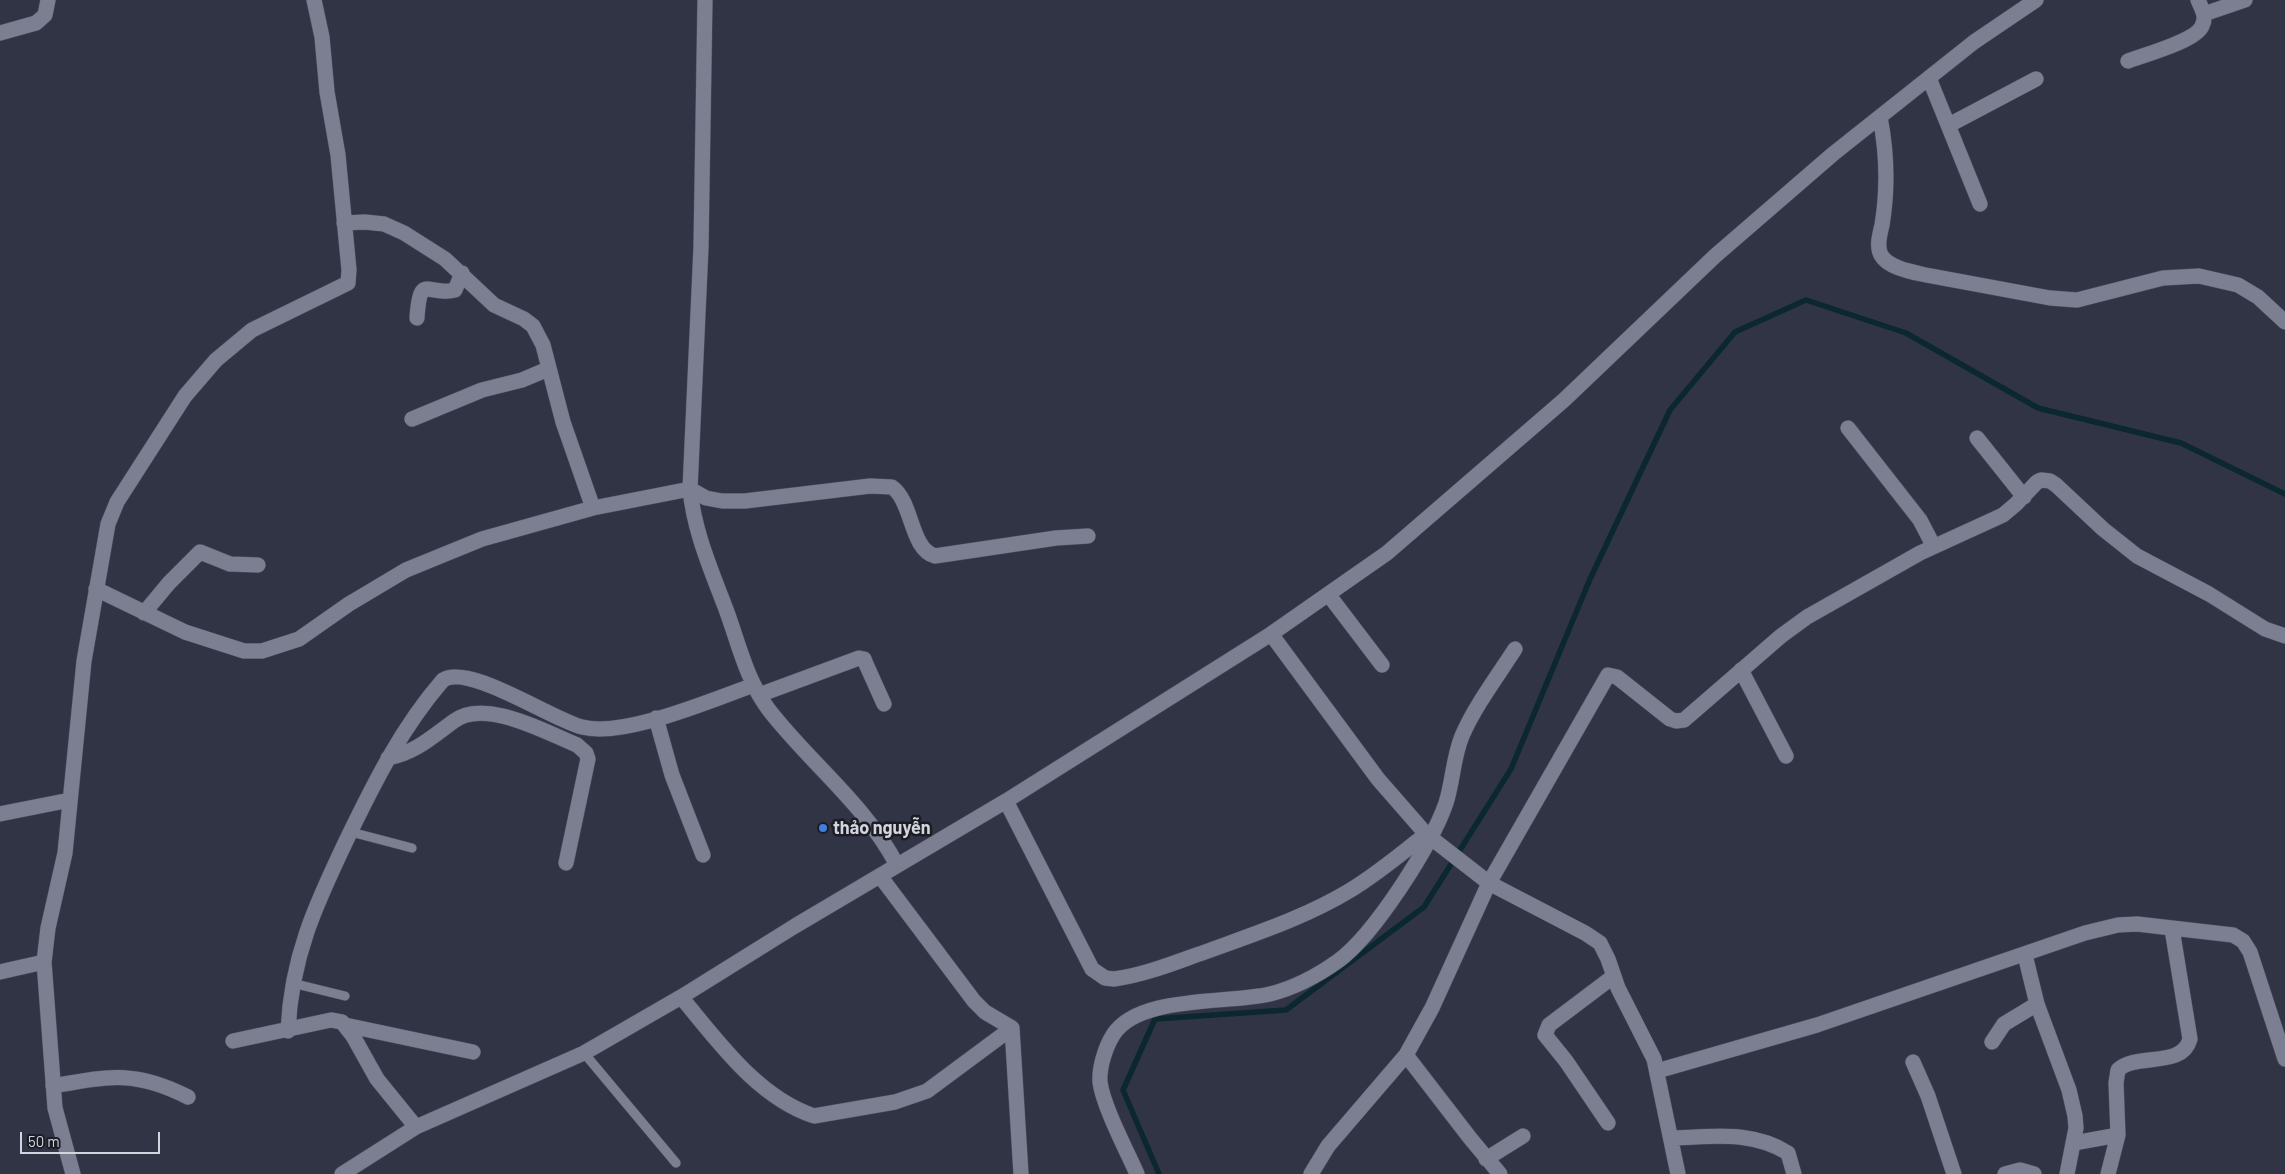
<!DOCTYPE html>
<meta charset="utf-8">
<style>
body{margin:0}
#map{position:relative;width:2285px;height:1174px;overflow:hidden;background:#313444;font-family:Barlow,sans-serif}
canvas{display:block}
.scale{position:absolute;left:20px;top:1132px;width:140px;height:22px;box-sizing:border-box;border:2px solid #d2d4de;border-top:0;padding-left:6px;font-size:15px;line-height:18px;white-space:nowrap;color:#d2d4de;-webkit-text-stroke:4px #1b1c24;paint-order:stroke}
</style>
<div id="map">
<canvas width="2285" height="1174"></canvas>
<div class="scale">50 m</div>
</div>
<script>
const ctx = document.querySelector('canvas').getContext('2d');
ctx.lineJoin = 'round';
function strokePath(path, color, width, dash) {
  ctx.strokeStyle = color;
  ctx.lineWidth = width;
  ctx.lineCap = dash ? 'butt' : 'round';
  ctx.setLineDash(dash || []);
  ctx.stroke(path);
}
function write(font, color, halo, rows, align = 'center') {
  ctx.font = font + ' Barlow,sans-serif';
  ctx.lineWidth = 5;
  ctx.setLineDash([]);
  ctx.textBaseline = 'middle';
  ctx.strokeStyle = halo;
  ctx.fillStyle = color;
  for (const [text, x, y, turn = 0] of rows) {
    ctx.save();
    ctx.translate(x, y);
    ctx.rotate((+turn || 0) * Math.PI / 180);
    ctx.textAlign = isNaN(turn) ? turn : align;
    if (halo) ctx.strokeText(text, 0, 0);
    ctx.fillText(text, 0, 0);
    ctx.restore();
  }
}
strokePath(new Path2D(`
 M1159,1174L1123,1090L1155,1019L1286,1010L1424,907L1511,769L1590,579L1670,410L1735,332L1806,300L1906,333L2038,408L2181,443L2285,494`), '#0a282e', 5.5);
const service = new Path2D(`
 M351,832L412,848
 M292,983L345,996
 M584,1053L676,1163`);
const minor = new Path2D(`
 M705,0L701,247L690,489C694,532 712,572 727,612C739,645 747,681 769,710C811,764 864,803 897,865
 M2204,14L2245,0
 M0,33L36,23L45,15L48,0
 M2128,61C2144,55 2196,41 2202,26C2207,17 2202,9 2198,0
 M1929,78L1980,204
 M1880,117C1887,153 1888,189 1882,225C1880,234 1876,246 1881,255C1888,268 1913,272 1926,275L2050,298L2077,300L2163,278L2199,276L2238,285L2258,297L2285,322
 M1949,125L2036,79
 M344,223L365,222L384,224L404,233L445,259L494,305L524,319L533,326L543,345L563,422L593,508
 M417,318C420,271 428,297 455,290L462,273
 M412,419L482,390L522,380L548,369
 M1848,428L1920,520L1933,545
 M1977,438L2024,497
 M96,589L185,632L244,651H262L299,639L349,604L406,570L482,539L593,508L690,489L706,498L722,501H745L870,486L892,487C913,502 910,549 935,556L1056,538L1088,536
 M1328,594L1382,665
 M144,613L169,583L200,552L230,564L258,565
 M1271,634L1378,779L1426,834L1489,883L1585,933L1600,943L1608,959L1618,988L1654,1059L1678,1174
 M1741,670L1786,756
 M759,695L859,658L864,659L866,664L884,704
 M656,718L672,775L703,855
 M388,758C415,753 432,737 454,721C485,698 545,732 577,745L586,753L588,759L566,863
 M1006,801L1092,969L1105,978L1114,979C1145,975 1176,962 1205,952C1254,934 1304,918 1349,891C1376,875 1401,854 1426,834
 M0,814L70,800
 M880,876L974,1001L985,1012L1012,1028
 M2025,955L2037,1004L2069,1090L2075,1116L2076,1128L2067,1174
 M0,972L44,962
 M681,997C718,1041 757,1097 814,1116L895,1102L927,1091L1012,1028
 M345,1025L473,1052
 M1012,1028L1021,1174
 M288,1031C291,957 316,904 347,839C374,783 402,727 443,680C468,663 551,719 582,727C624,738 711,700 754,685
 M233,1041L331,1020L342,1022L353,1036L377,1079L416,1127
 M1992,1042L2004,1024L2037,1004
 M1406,1055L1470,1138L1500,1174
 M1913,1062L1928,1096L1954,1174
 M1657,1071L1817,1025L2085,933L2118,925L2137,924L2233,935L2243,941L2250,952L2285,1059
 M53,1086C109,1076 135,1070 188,1097
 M1608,1123L1566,1061L1545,1035L1549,1025L1614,976
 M1671,1138C1712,1137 1751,1130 1788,1153L1794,1174
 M2074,1143L2118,1135
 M1486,1159L1523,1136
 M73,1174L55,1108L44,962L48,928L65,853L84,661L108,524L117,502L185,396L216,360L252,330L348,283L349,270L338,155L327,92L322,37L314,0
 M342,1174L416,1127L584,1053L681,997L795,926L1006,801L1271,634L1387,553L1564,400L1715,256L1833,154L1974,42L2036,0
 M1137,1174C1127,1151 1103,1106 1100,1082C1099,1068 1105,1048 1113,1035C1138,995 1227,1004 1270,994C1294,988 1317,976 1338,961C1374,935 1431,846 1446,803C1453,781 1453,758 1462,736C1475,706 1497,677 1515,649
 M1311,1174L1328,1146L1406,1055L1432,1008L1489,883L1608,675L1617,677L1670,719L1676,721L1684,720L1781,636L1807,617L1920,553L2003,515L2016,504L2037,482L2041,480L2050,481L2056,485L2103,529L2137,556L2209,594L2265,629L2285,636
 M2005,1174L2020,1170L2034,1174
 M2108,1174L2118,1135L2116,1083L2118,1070C2136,1052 2182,1069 2190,1039L2172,929`);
strokePath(service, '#4d505c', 10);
strokePath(minor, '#4d505c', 16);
strokePath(service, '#7b7f91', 9);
strokePath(minor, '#7b7f91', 15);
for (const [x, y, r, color] of [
 [823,828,5,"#3f7fe0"]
]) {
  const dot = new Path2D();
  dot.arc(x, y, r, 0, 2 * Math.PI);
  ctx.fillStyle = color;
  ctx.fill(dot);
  strokePath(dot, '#1b1c24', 2);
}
write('bold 18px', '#d2d4de', '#1b1c24', [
 ["thảo nguyễn",833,828]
], 'left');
</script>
